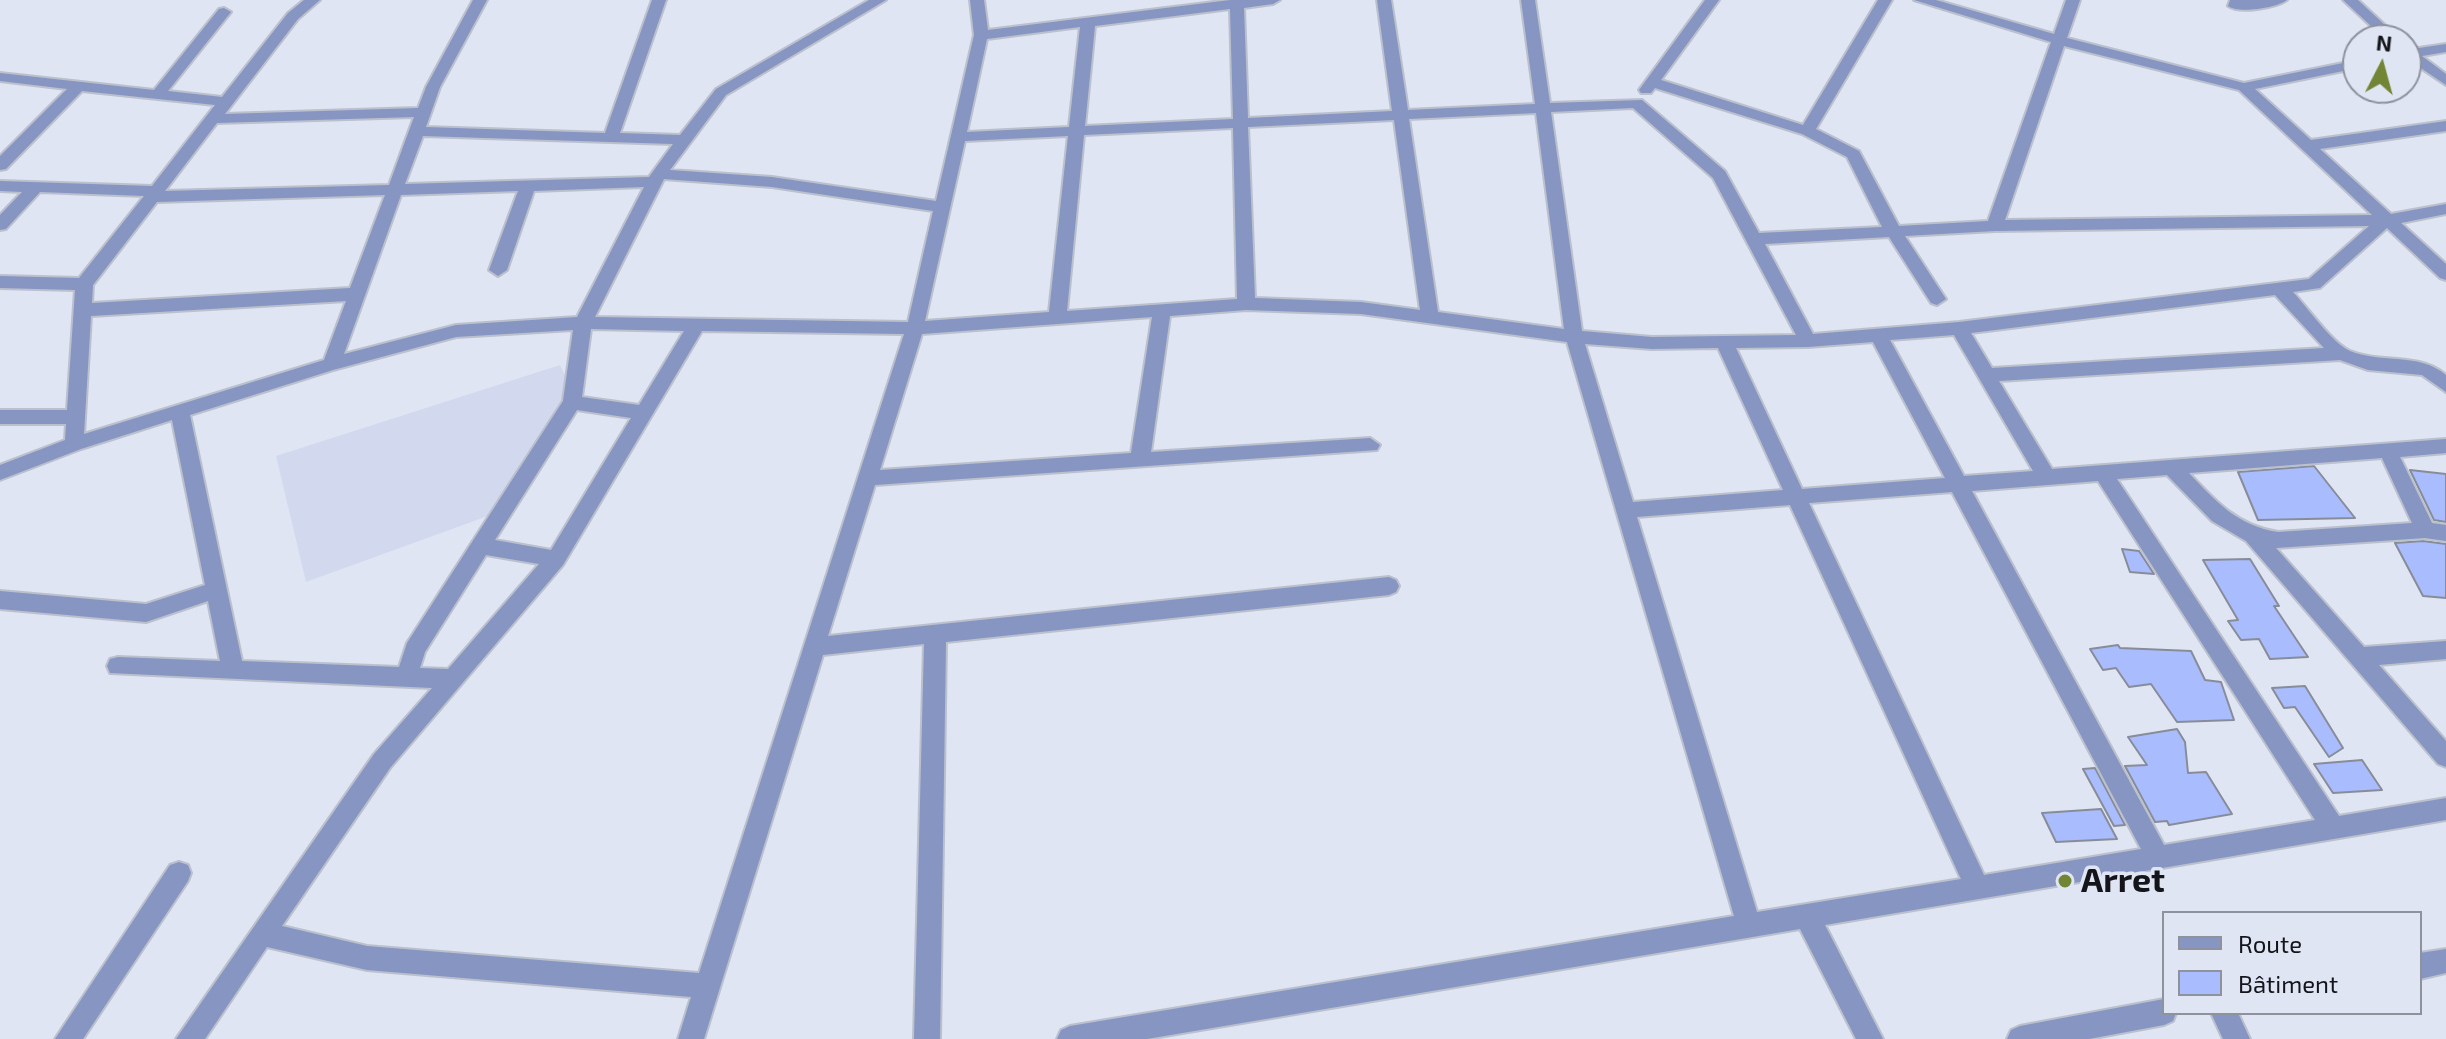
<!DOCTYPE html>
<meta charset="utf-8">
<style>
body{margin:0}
#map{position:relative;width:2446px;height:1039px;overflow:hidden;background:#e0e5f4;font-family:"Exo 2",sans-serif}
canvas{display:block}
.legend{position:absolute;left:2162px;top:911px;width:260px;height:104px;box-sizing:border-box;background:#e0e5f4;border:2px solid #8e929d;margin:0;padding:10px 14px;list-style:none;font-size:24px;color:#13151a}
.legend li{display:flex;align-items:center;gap:16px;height:40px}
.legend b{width:40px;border:2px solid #8e929d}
.north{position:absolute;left:2342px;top:24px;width:80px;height:80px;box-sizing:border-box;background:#e0e5f4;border:2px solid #8e929d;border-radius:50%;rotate:6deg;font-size:22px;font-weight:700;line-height:32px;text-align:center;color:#13151a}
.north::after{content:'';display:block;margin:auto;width:28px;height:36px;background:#728534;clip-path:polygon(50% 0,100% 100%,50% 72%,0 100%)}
</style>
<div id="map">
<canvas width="2446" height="1039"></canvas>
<ul class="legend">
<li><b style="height:10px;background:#8695c2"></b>Route</li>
<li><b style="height:22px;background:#a9bdfe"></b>Bâtiment</li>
</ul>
<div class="north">N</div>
</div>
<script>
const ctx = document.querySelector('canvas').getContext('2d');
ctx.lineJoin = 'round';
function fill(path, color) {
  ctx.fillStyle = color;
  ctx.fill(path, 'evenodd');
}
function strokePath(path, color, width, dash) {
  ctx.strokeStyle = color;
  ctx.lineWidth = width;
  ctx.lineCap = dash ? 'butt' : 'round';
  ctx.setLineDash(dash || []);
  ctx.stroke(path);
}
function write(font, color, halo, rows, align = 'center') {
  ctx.font = font + ' "Exo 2",sans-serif';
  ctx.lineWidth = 7;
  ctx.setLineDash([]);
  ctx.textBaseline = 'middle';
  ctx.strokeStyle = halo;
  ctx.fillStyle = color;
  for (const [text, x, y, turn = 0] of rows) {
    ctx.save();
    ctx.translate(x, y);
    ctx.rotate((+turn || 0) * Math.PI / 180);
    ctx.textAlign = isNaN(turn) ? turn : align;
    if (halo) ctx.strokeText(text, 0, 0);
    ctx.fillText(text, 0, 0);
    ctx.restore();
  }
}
fill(new Path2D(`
 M560,365L570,385L499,512L306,582L276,456Z`), '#d2d9ef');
const building = new Path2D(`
 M2314,466L2355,518L2258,520L2238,472Z
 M2410,470L2446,474V522L2434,520Z
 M2423,541L2446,544V598L2423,596L2395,543Z
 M2122,549L2139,551L2154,574L2130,572Z
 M2250,559L2279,606H2274L2308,657L2270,659L2259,639L2241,640L2228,621L2238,620L2203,560Z
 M2118,645L2120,648L2191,651L2205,680L2221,682L2234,720L2177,722L2151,684L2129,687L2116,668L2103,670L2090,649Z
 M2305,686L2343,748L2329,757L2295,707L2284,708L2272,688Z
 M2177,729L2185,742L2188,773L2206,772L2232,814L2169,825L2167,821L2155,822L2125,766L2147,765L2128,737Z
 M2362,760L2382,790L2333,793L2314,764Z
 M2095,768L2125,825L2114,826L2083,769Z
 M2101,809L2117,839L2056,842L2042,813Z`);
fill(building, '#a9bdfe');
strokePath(building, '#888c99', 2);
const street = new Path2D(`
 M304,0H320L298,19L225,114L418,108L426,87L473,0H487L440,87L426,127L605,133L652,0H666L620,133L680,135L716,89L869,0H886L726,95L670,170L772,177L936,201L974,35L970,0H984L988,30L1230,0H1280L1273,4L1244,8L1248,118L1392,111L1377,0H1391L1408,110L1535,104L1521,0H1535L1550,103L1642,100L1725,171L1759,233L1882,227L1847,157L1802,134L1655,88L1651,93H1641L1639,90L1705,0H1719L1661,80L1803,125L1878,0H1892L1816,129L1859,151L1899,226L1988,221L2051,42L1914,0H1936L2054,34L2066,0H2080L2067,38L2244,83L2358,60V68L2255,89L2311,140L2446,121V131L2320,149L2391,214L2446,204V214L2401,223L2446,264V280L2440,278L2387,228L2320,288L2293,292C2307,307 2333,344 2350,351C2382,364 2419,352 2446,375V392L2422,375L2368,370L2340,360L1999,381L2052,469L2446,439V453L2400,457L2432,523L2446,525V541L2425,538L2276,548L2364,647L2446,641V659L2379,665L2446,741V767L2438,764L2246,541L2212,521L2167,475L2117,479L2339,816L2446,798V820L1825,925L1883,1039H1856L1800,929L1147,1039H1057L1061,1030L1070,1026L1734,916L1567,342L1361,314L1246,310L1170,316L1151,452L1370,438L1380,445L1377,450L875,485L828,636L1389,577L1396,580L1399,586L1396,592L1389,595L946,642L940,1039H914L924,644L823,655L704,1039H678L691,997L367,970L267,947L205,1039H176L374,754L432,688L110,673L107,666L110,659L118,657L220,661L208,601L146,622L0,609V591L146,604L205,585L172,420L81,449L0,480V465L65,440L66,424H0V410H67L75,290L0,288V276L79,278L144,196L40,192L6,229L0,230V215L22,192L0,191V181L152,186L215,105L82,91L6,169L0,170V156L67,89L0,81V73L154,90L219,9L224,8L231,12L168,91L222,97L288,13ZM1230,9L1233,119L1085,126L1095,26ZM1080,27L1069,127L967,132L987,39ZM2064,46L2239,90L2372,215L2005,220ZM1633,108L1713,178L1796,335L1652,337L1582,331L1551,112ZM1536,113L1564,329L1438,312L1409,119ZM414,117L389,185L165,191L217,123ZM1394,120L1420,310L1361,302L1255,298L1248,127ZM1233,128L1237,299L1067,311L1084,135ZM423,136L673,144L649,177L405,184ZM1068,136L1049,312L925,321L965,141ZM664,179L772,187L933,211L908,322L595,317ZM644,187L577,317L456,325L344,354L401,195L518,191L489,270L498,276L507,270L534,191ZM385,195L350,288L92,303L93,285L157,202ZM2369,226L2309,279L1959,322L1813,334L1765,244L1889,237L1931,303L1937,305L1946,299L1905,236L1995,231ZM2275,295L2324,348L1992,368L1971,333ZM346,301L324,360L84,434L91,316ZM1152,317L1131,453L880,470L922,334ZM591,329L684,331L639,405L582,397ZM573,330L563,401L407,643L399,667L242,661L190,415L333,370L456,337ZM702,331L904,334L699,973L367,946L282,926L390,768L563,565ZM1954,335L2033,471L1964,476L1890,340ZM1873,342L1945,478L1802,489L1736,348L1808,347ZM1585,344L1652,349L1718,348L1783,490L1633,502ZM577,410L631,418L551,550L495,540ZM2382,458L2412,523L2278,532C2238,526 2216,502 2189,473ZM2098,481L2315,820L2164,845L1972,491ZM1952,492L2141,849L1984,875L1809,503ZM1790,505L1961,879L1757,912L1637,517ZM486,555L539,564L448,669L420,668L425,652Z
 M2230,0H2287C2276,8 2239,14 2228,6Z
 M2343,0H2358L2401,40H2386Z
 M2446,44V52L2422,56L2446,74V85L2406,58V47L2412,49Z
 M179,862L188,865L191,873L188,881L83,1039H55L170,865Z
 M2446,949V973L2420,979V953Z
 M2164,999V1013H2176L2173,1021L2164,1025L2089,1039H2007L2011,1030L2020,1026Z
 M2211,1013H2238L2250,1039H2223Z`);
strokePath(street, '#bbc0cd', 4);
fill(street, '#8695c2');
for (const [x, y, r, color] of [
 [2065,881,8,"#728534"]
]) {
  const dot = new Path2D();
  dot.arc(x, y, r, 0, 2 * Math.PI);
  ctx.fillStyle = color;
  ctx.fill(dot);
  strokePath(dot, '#e0e5f4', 3);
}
write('bold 34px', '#13151a', '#e0e5f4', [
 ["Arret",2081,881]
], 'left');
</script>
